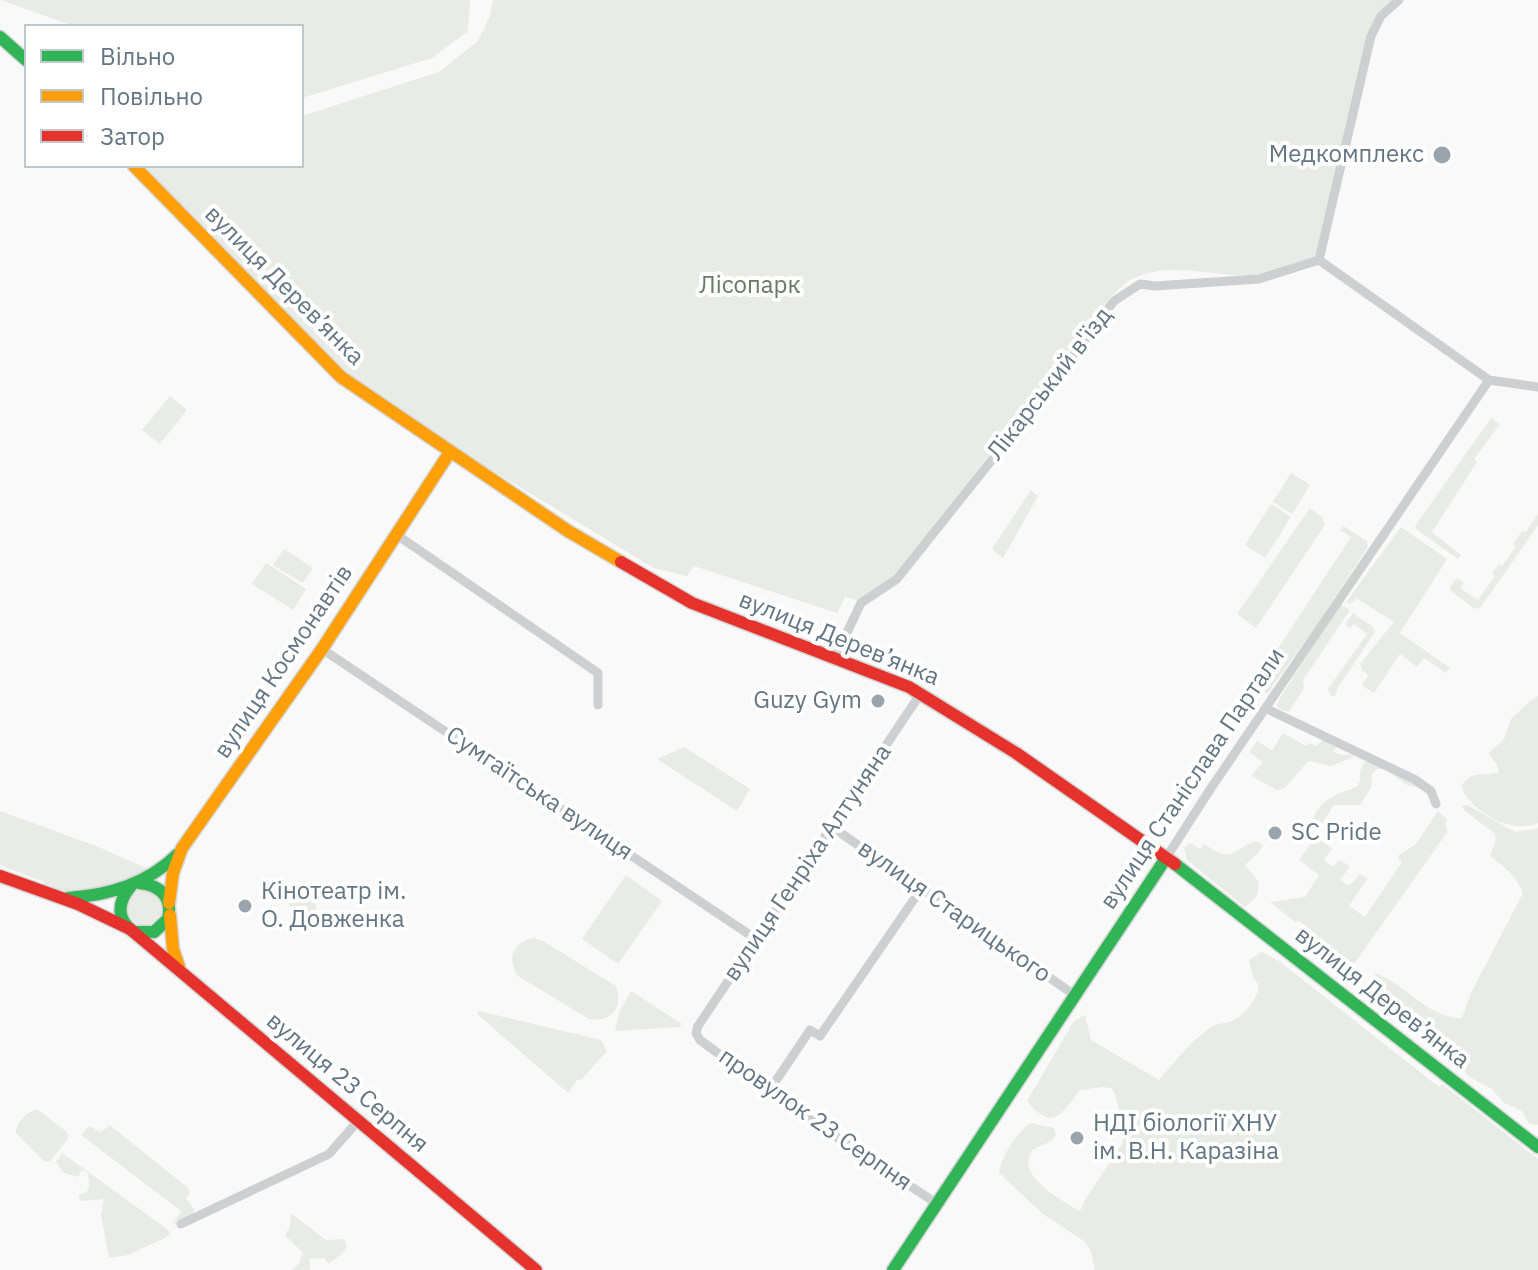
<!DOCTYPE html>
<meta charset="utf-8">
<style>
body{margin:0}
#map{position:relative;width:1538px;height:1270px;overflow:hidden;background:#f9f9f9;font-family:"IBM Plex Sans",sans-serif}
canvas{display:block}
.legend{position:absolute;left:24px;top:24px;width:280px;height:144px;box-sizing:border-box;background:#fff;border:2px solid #c1c8cd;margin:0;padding:10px 14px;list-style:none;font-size:24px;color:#657683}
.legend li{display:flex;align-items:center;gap:16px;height:40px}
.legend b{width:40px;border:2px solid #c1c8cd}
</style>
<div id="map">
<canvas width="1538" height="1270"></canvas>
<ul class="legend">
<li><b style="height:10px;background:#30b455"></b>Вільно</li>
<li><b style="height:10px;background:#ff9f0a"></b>Повільно</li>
<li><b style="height:10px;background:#e5322d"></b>Затор</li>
</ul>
</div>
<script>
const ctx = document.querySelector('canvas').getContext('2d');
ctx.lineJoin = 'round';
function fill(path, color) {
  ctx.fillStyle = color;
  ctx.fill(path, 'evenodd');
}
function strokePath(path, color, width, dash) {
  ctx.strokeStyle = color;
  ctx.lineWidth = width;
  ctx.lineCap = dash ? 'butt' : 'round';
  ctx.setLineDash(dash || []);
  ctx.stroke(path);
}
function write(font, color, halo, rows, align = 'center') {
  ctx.font = font + ' "IBM Plex Sans",sans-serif';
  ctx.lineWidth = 8;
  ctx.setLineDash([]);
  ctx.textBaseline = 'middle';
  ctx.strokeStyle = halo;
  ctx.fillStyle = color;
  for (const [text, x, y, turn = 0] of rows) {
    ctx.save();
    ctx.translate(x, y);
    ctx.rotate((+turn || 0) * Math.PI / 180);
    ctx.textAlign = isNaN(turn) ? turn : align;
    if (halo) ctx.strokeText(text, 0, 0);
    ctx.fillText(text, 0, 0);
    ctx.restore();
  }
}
fill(new Path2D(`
 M0,0H470L468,31L432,58L302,98V26H74Z
 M493,0H1397L1381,14L1315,257C1297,263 1275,275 1256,276C1217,277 1168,260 1132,279C1123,284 1116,292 1108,300L895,577L858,600L845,597L837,613L694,566L687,576L654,568L440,439L354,380L145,167L302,166V116L439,72L478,41L490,16Z
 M170,396L187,410L160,444L142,430Z
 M1491,418L1500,424L1474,459L1477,462L1432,532L1461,555L1458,559L1417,530L1415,526Z
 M1291,473L1310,485L1292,514L1273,502Z
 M1031,490L1038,496L1003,558L992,549Z
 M1271,504L1291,517L1265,558L1245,545Z
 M1310,508L1322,517L1325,525L1256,628L1237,614Z
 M1538,514V525L1481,607L1475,609L1452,592L1450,587L1457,578L1464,582L1460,588L1478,600L1495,576L1492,573L1499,564L1502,566L1516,546L1513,544L1522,531L1526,532Z
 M1343,526L1367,541L1368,547L1316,626L1267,694L1255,684L1351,537L1340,530Z
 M1401,527L1447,559L1400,633L1450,668L1446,673L1424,658L1417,667L1400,654L1374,693L1361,685L1369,675L1363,671L1360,664L1394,622L1356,598L1350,604L1346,602Z
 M284,549L313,568L303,583L273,565Z
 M266,563L306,589L293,610L252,584Z
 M1340,604L1350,610L1303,680L1304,688L1289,712L1280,709L1277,705L1281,696Z
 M1353,613L1373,627L1375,632L1337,689L1335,696H1331L1328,689L1367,634L1354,624L1350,628L1345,624Z
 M1538,696V823C1513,835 1470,812 1461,786C1475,768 1482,778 1499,772L1498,767L1489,753L1504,739L1511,719L1531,700Z
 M1283,733L1306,746L1309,743L1316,746L1322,740L1337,747L1333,752L1343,755L1353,754V757L1331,766L1308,761L1285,788L1277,790L1251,776L1263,762L1249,752L1257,741L1272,750Z
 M684,747L750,789L737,811L657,759Z
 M1366,760L1396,773L1422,789L1405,784L1385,769H1376L1372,774V786L1360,805H1334L1320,827L1313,820C1320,799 1337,794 1357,787L1360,781V771Z
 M1467,805L1515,832L1538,828V1125L1529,1124L1522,1111L1504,1103L1492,1089L1468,1076L1460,1066L1392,1018L1385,984L1374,976L1376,973C1407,985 1427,1018 1462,1018L1471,993L1523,893C1518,877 1503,866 1490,856L1496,840L1495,834L1464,810L1462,806Z
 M0,811L96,846L148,869C113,888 82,901 43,887L44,882L0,865Z
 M1438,811L1447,819L1445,826L1448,831L1354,964L1345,959L1339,964L1317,960L1313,951L1319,940L1315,933L1298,920L1296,923L1270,902L1305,897L1319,875L1299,860L1312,842L1321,841L1332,848L1324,860L1333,867L1339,860L1350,866L1340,880L1349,886L1360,874L1368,878L1349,906L1365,917L1402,862L1398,859L1399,855L1416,844Z
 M1257,841L1263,845L1259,852L1245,865L1259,882L1257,896L1245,907L1187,860L1184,848L1190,843L1200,849L1204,844C1236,865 1228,850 1257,841Z
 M626,875L662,901L618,964L582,939Z
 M127 908a18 18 0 1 1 36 0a18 18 0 1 1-36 0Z
 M315,896L317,921L291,923L289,897Z
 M535,938L543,941L616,986C624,1007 611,1023 589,1019L518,976C506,958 513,941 535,938Z
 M1262,952L1279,961L1439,1087L1442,1084L1538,1159V1270H1095L1091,1251L1084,1241L1043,1214L999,1173C1002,1155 1016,1134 1030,1123L1054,1128L1056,1135L1052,1141L1032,1150C1031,1151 1028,1162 1028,1163C1028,1181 1066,1204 1080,1211L1085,1200L1122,1144L1123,1126L1115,1094L1111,1088L1102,1087L1080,1090C1062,1113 1053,1133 1027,1101L1074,1021L1085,1015L1091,1040L1159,1080C1174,1062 1190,1043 1208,1029C1219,1021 1223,1025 1232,1021C1245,1015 1257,999 1259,986L1253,977L1249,960Z
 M631,991L682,1024L679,1027L615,1031L619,1012Z
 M479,1011L601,1040L607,1051L582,1079L577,1080L568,1093L477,1014Z
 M37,1109L67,1132L68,1139L50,1161L45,1162L16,1133C16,1122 27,1112 37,1109Z
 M110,1125L188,1188L190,1194L186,1198L194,1209V1214L172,1225L181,1211L81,1135L89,1126L101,1132Z
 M62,1153L167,1229L170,1232L169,1236L128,1255L109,1258L101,1215L104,1199L82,1201L79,1199V1195L87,1192L89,1186L88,1173L82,1170L78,1177L64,1173L56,1162Z
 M291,1213L326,1240L344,1239L347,1246L342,1254L328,1264L324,1258L309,1259L310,1270H292L299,1263L303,1253L285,1235L290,1226Z`), '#e8ebe6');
const fast = new Path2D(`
 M0,37L26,60
 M1175,864L1538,1147
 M131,886C117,902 116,920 134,932H154L168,919C173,897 160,885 139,883
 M68,898C110,895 147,884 178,854
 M893,1270L1166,858`);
const slow = new Path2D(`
 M134,166L341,377L568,531L621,562
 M169,903L173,873L182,848L322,649L450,452
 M170,915L173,949L179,967`);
const jam = new Path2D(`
 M621,562L692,603L909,687L1016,753L1175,864
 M0,876L78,904L130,929L536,1270`);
strokePath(fast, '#d5d6d7', 15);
strokePath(slow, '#d5d6d7', 15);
strokePath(jam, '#d5d6d7', 15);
strokePath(new Path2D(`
 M1319,260L1371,36L1381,16L1399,0
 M1319,260L1489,380L1538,387
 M397,535L598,673V705
 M322,649L756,939
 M834,660L861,603L897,579L1030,412L1114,301L1140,284L1155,286L1259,279L1319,260
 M921,693L698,1026L696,1033L700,1040L794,1109L936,1203
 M1267,709L1414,779L1431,791L1436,804
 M832,827L1076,996
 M1166,858L1211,788L1489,380
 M769,1091L810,1030L820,1036L921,889
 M181,1224L329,1154L358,1121`), '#cecfd0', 9);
strokePath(fast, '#30b455', 12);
strokePath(slow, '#ff9f0a', 12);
strokePath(jam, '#e5322d', 12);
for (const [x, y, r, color] of [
 [1442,155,10,"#99a4ac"],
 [878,701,8,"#99a4ac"],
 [1275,833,8,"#99a4ac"],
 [245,906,8,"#99a4ac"],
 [1077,1138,8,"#99a4ac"]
]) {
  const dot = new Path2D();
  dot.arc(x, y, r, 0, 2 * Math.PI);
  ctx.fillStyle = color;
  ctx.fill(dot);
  strokePath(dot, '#fff', 3);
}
write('24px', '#657683', '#fff', [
 ["Медкомплекс",1424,155,"right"],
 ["Guzy Gym",862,701,"right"],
 ["SC Pride",1291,833],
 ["Кінотеатр ім.",261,892],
 ["О. Довженка",261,920],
 ["НДІ біології ХНУ",1093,1124],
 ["ім. В.Н. Каразіна",1093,1152]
], 'left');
write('24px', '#657683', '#fff', [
 ["вулиця Дерев’янка",284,286,45],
 ["Лікарський в'їзд",1050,384,-52],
 ["вулиця Дерев’янка",839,639,22],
 ["вулиця Космонавтів",284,662,-56],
 ["вулиця Станіслава Партали",1193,779,-56],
 ["Сумгаїтська вулиця",539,794,34],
 ["вулиця Генріха Алтуняна",808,863,-56],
 ["вулиця Старицького",954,912,35],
 ["вулиця Дерев’янка",1382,998,38],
 ["вулиця 23 Серпня",347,1083,40],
 ["провулок 23 Серпня",815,1120,35]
]);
write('24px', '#687a64', '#fff', [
 ["Лісопарк",750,286]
]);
</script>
